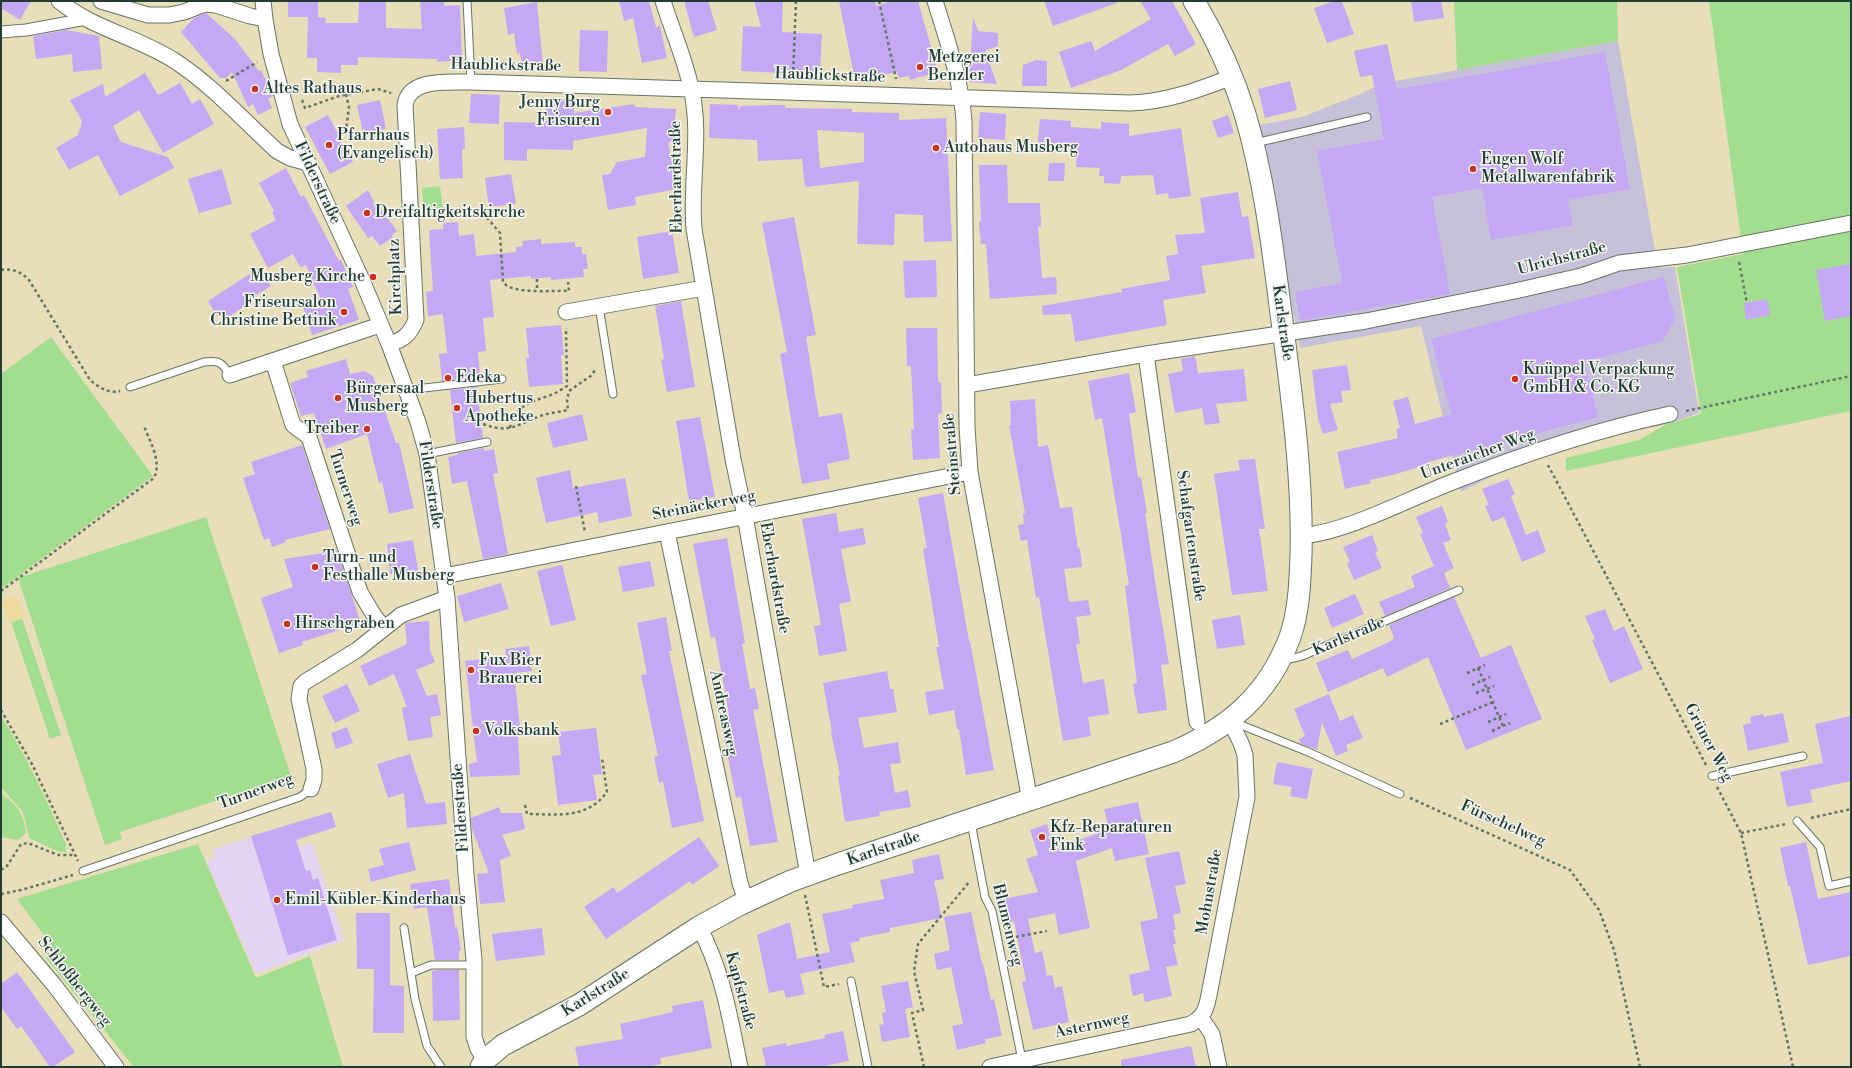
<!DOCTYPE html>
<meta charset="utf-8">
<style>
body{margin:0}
#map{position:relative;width:1852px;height:1068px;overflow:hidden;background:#e8deba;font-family:"Libre Bodoni",serif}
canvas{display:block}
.frame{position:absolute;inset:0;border:2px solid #1f3d34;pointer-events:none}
</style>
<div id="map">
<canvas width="1852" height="1068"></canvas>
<div class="frame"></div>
</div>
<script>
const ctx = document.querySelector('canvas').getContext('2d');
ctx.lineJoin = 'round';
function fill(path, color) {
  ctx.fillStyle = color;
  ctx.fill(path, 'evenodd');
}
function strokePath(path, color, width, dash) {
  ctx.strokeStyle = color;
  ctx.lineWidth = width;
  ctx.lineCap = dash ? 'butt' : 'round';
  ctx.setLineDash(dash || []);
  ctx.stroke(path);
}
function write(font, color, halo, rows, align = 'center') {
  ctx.font = font + ' "Libre Bodoni",serif';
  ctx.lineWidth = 3;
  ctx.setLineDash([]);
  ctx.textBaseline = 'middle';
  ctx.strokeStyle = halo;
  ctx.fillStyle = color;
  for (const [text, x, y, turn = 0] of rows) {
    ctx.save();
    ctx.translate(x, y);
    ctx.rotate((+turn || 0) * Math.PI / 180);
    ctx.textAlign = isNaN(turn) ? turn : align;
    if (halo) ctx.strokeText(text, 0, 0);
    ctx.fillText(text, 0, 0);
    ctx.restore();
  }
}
fill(new Path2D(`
 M291,824L298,847L312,843L344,940L256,974L206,861L215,857L214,849Z`), '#e4d3f1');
fill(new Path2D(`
 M1618,41L1658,268L1675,267L1699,413L1667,424L1542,451L1461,492L1421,326L1300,348L1258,125L1302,117L1363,93L1379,84Z`), '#c6c0d9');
fill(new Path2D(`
 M1454,1H1617L1618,41L1457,70Z
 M1709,1H1851V411L1566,471V458L1639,440L1667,424L1701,414L1677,267L1743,254Z
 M440,186L443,209L424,211L422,188Z
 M51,337L153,476L1,589V374Z
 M206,517L291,776L120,832L122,839L105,845L18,578Z
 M22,618L61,735L50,739L11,622Z
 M1,716C27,756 46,800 66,844V852H59L29,838L23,812L1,787Z
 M1,793C19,807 22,811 26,833L18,840L1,837Z
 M198,844L256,978L310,956L343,1067H134L46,958L52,946L17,899Z`), '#a2dd90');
fill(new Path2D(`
 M17,596L25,618L9,622L2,601Z`), '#eeda9e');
fill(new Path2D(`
 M1,1H31L20,20L1,8Z
 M288,1H318V17L326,18L325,23H358L359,1H386V28L422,29L420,1H444V6L460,5L462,60L437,62V59L358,57V65H341V73L317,72V58H307L308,17H288Z
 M619,1H649L656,27L660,26L667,58L642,63L633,18L624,21Z
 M684,1H708L717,30L694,37Z
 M754,1H783L782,32L822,34L820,71L780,69V73L741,71L743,26L761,27Z
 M839,1H875L876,6L892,1H918L938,72L910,80L909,76L899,78L897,72L855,80Z
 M1044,1H1117V3L1053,26Z
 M1140,1H1172L1196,44L1175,56L1168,44L1121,70L1071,88L1059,52L1091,41L1095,51L1151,19Z
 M1334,1H1342L1354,34L1327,43L1314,8Z
 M1411,1H1441L1444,18L1414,22Z
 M537,2L543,66L522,64L520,53L517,54L514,33L508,35L504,8Z
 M206,13L235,39L259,71L261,70L273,95V96L268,99L272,108L258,115L253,104L248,107L232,72L226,78H220L181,32L194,18Z
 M973,17L978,31L998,33V46L985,51L997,84L969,82Z
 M66,30L99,36L102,69L73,72L72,54L36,59L33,36Z
 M580,30L608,31L607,72L579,71Z
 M1387,44L1397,89L1605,52L1630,189L1568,200L1573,225L1491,240L1482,188L1432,197L1450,294L1300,321L1295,292L1342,283L1317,151L1384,139L1372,75L1360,77L1354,51Z
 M1036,60L1047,61V86H1022L1023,65Z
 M145,73L158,95L180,83L192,104L200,99L214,124L163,153L139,110L113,126L121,142L168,157L174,168L120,196L98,155L69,170L56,148L78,135L80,129L82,121L70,100L103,84L105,97Z
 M1290,81L1297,110L1265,118L1258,89Z
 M471,94L500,95L499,124L469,123Z
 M547,99L575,100L574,113L634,104L635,107L676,109L674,142H668L677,189L635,197L636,205L608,210L602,175L610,174L617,162L645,157L647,128L573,141V150L527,149V161L504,160V122L546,123Z
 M380,100L386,129L363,133L357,105Z
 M710,104L738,105L739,111L740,106L773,105H785V108L852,109V112L899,113V120L946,118L952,241L924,242L923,215L895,214L894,245L857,244L859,181L805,187L802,159L758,161L757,140L709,138ZM817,130L864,133V162L820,168Z
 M980,112L1006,114L1005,140L978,138Z
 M328,115L353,162L330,174L305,127Z
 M1228,115L1234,133L1218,138L1212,121Z
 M1040,119L1071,121V127L1101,129V122L1129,124V136L1181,128L1191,196L1169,199L1168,193L1156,195L1153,175L1121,176L1120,184L1104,183V176H1099L1100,168L1076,167L1077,144L1038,142Z
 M464,127L465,149L462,150L463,178L440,179L437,129Z
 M1049,163H1065L1064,181H1048Z
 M979,165H1007L1008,203H1040L1041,227H1038L1042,278L1056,277L1057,294L990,299L986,244H981L979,222L981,221Z
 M286,168L301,197L304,195L339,261L341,260L353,287L348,289L359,320L312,335L302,304L320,298L306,265L300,267L293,254L268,268L250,234L276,220L272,212L274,211L259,183Z
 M222,169L232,204L199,213L188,179Z
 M511,174L516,204L489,207L485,178Z
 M368,190L379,212L382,210L397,231L392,235L393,237L380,246L372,236L368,238L346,206Z
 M1238,192L1242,217L1248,216L1255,258L1201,266L1206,293L1163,300L1167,325L1075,342L1071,314L1043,315L1042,306L1122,292L1121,289L1170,280L1166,256L1178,254L1175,235L1205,233L1200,198Z
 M794,217L816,335L806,337L819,417L842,413L850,459L827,464L830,479L802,484L780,354L787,352L762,223Z
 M458,222L459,236L474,234L476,256L516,252V247L523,246L522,241L541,239V244L575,242V247H582V254H586L588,269H583L584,277L551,280V277L531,279V276L490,280L494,317L483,318L486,351L478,352L480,376L442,381L439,354L447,353L443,314L428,316L426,292L433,291L429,230L443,229V223Z
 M672,231L679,273L643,279L637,237Z
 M936,260L937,297L905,298L903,261Z
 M1851,264V316L1825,321L1816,270Z
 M259,268L271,286L253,297L255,299L227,318L223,312L217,316L208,301Z
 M1664,277L1675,318L1663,341L1584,362L1599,417L1428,462L1429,464L1396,474L1370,480L1371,483L1345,489L1337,452L1398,438L1396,429L1400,428L1393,401L1408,397L1415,424L1451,414L1431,339Z
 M1767,299L1770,315L1746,320L1744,303Z
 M681,301L695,387L667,392L661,360L664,359L655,306Z
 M561,325L564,355H561L563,384L529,387L526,358H529L526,328Z
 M906,328H937L938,382H941L942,413L938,414L940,458L913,460L911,429H914L911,366H907Z
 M1195,356L1198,373L1244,369L1247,401L1216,404L1220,423L1205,425L1202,408L1175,413L1168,374L1183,371L1181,359Z
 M346,359L350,374L364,371L373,376L396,443H399L414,508L389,514L382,482L379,483L367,434L326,449L314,413L301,416L290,383L308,377L306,371Z
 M1347,365L1351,390L1341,391L1343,402L1330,404L1338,430L1323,434L1318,419L1312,370Z
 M1129,373L1136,412L1129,414L1138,478L1141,477L1147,513H1145L1155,581L1169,664L1161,665L1167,710L1138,714L1133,684L1137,683L1125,586L1129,585L1102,418L1095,420L1088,381Z
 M477,387L483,438L456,443L450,390Z
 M1035,399L1038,447L1048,445L1060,508L1072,507L1078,549L1080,548L1082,567L1064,569L1069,602L1088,600L1091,615L1076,617L1080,644H1076L1083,683L1104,679L1109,714L1088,717L1091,736L1063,741L1039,597L1036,598L1027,540L1021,541L1018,525L1024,524L1023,514L1025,513L1009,425H1011L1010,401Z
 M582,414L588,440L553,448L547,423Z
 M700,417L715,497L689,501L676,421Z
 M302,445L330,529L285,540L286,542L272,547L269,538L264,540L243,478L255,474L251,462Z
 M484,448V451L494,449L498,473L493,474L508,554L483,559L467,481L452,484L448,457L457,455V453Z
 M1255,459L1265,529H1259L1268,591L1232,595L1214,474L1240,470L1238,460Z
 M570,470L573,488L625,478L632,516L599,523L597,512L546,523L536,478Z
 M1508,479L1515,494L1511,496L1526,535L1538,530L1546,552L1522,562L1504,517L1492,522L1485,506L1489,505L1482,489Z
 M943,493L969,641H970L994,770L966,775L959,729H957L954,710L929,715L925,692L944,689L936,647H939L923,549L927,548L918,498Z
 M1442,506L1448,522L1445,524L1451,540L1443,543L1454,568L1444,573L1450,588L1385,616L1379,602L1415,587L1411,576L1434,566L1420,534L1423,533L1416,517Z
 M836,513L839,532L863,528L866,544L841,549L851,601L839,604L847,651L819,656L814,626L821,625L802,519Z
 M1372,535L1378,551L1375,552L1382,568L1354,580L1347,563L1350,562L1343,547Z
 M727,538L745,643L742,644L750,689L755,688L759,709L753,710L778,842L750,846L741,797L736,798L728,758L720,716L729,714L715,637L711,638L693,544Z
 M413,540L418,570L390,574L387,544Z
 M337,551L361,623L302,642L303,645L279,653L261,598L293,587L284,559Z
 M650,561L655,586L623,592L618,567Z
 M562,565L576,620L551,626L537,571Z
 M501,583L509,609L464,622L457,596Z
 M1355,594L1364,614L1332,628L1324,608Z
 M1454,597L1481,658L1511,645L1542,719L1466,750L1428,657L1387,677L1383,668L1328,692L1316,663L1348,650L1352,659L1391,641L1394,638L1389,625Z
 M1605,609L1614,631L1624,626L1643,669L1610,683L1592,640L1595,639L1585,616Z
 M1240,615L1245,645L1217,649L1212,620Z
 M666,617L672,651H669L704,821L672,828L663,782L659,783L654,757L658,756L641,675L647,674L637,623Z
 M429,621L430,650L435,662L416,670L427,696L437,694L441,715L430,717L433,737L408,741L402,708L407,707L394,674L369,686L360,666L407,644L405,623Z
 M529,646L532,671L514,673L521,736H518L520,775L470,777L469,764L477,762L465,661L506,656L505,649Z
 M887,671L890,689H893L897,712L858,718L864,748L898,742L901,763L890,764L895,793L908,790L911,807L879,812L880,816L845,822L838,776L840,775L831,732H832L823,683Z
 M347,684L360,711L335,723L322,696Z
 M1329,694L1340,721L1353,715L1363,738L1346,745L1348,751L1336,756L1322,723L1317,750L1301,744L1299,739L1305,736L1294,709Z
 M1783,713L1789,742L1748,751L1743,725L1751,723L1750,717L1763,714L1764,717Z
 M1851,716V781L1810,790L1813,802L1787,807L1780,772L1823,763L1815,724Z
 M347,727L353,743L336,749L331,733Z
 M596,728L602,774L593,775L597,800L558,805L552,756L561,755L558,732Z
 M410,754L426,804L445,802L447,824L407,828L404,793L388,798L377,764Z
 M1277,762L1313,769L1307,799L1290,796L1292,787L1273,784Z
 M1138,802L1149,854L1115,861L1112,848L1076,861L1090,928L1059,935L1055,913L1028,919L1035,953L1042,951L1047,976L1052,975L1055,988L1062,986L1069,1022L1033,1030L1022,982L1026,981L1014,921L1007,922L1003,899L1038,892L1026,859L1038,855L1030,830L1047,824L1055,849L1109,829L1104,809Z
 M499,807L501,813H522L525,829L502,835L511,856L500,860L505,902L480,904L477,874L489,873L472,829L471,818Z
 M331,812L336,827L296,840L306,871L310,870L313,880L318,878L337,940L288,955L251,836Z
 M699,837L719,866L692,885L690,881L606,939L584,907L614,887L617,893Z
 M409,842L416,870L371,882L368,869L384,865L379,849Z
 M1806,842L1818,899L1851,892V956L1808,965L1790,886H1788L1780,848Z
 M1179,851L1186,884L1175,886L1181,913L1173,915L1176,930H1173L1176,944H1173L1178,965L1166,967L1172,996L1145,1002L1143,993L1133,996L1129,975L1150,970L1140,922L1158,918L1145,858Z
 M939,854L944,879L934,881L942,918L890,928V932L859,938L860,941L850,943L855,962L800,974L805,994L786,998L784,990L769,993L757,935L790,922L797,959L830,952L822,914L853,908L852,905L884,899L880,880L914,873L912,860Z
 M449,879L455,927H457L461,951H459V960H435L427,907L414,909L410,884Z
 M971,912L982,964L983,963L991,1000L994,999L1002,1036L985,1039L986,1043L957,1050L952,1026L963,1024L951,967L937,970L934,954L950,950L944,917Z
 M356,913H390V985L404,986V1033H373L374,969H357Z
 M542,928L545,955L496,961L492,934Z
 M437,970H459L460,1020L433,1021L432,971Z
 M17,972L75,1052L53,1067H50L21,1026L17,1029L1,1007V984Z
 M908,981L913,1007L905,1009L910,1037L882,1042L879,1025L884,1024L882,1013L886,1012L881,986Z
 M703,1000L712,1048L660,1058L661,1064L646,1067H579L575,1047L623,1039L620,1024L673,1012L672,1006Z
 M843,1031L849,1061L820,1067H766L762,1048L786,1043L787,1046L825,1038L824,1035Z
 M1191,1046L1196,1067H1121V1060Z`), '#c4a8f3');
const service = new Path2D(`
 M467,1L471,82
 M1255,143L1367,117
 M599,306L613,394
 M130,387L204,362C220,360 222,363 230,375
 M407,390L502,379
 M427,454L487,442
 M1283,657L1289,659L1302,656L1459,590
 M1231,721L1306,751L1400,794
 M1712,776L1803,756
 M1797,821L1820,847L1829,886L1851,881
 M971,822L985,897L992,911L1022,1060
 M83,871L300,797L311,789
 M404,928L415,999L427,1046L441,1067
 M411,973L431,965H474
 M851,981L868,1067`);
const pedestrian = new Path2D(`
 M1,32L26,30L86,19`);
const minor = new Path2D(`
 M59,1C93,29 138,37 175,61C213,86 243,120 277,151L290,158L308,163
 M101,1L148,15H169L184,12L205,4L216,5L250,16L265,19
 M263,1L265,19L271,54L290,124L362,280L389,344L418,422L427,454L447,598L466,874L474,960V1037L478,1049L485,1060
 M663,1C672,30 685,59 691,88C702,134 690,183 694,229L733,459L745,516L808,875
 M935,1C947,40 961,79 964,121L967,427L970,472L1030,801
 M566,312L704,288
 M389,344C404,340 410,334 416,320L405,105C409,77 450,83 471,82L1130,103C1166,102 1198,90 1232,77
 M1146,354L1197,722
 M273,361L293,425L309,437L360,592L375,617L384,628
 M230,375L380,325
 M967,385L1146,354L1366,321L1515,291L1581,276L1619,263L1687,255L1851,223
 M667,532L740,883L746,901
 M1301,536C1347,532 1406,500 1450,483C1521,455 1595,430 1670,414
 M444,576L970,472
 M311,789L314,780V769L299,699L301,686L305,682L357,650L401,615L447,598
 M1,922L55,986L116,1067
 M699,927C723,971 730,1019 740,1067
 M1201,1018L1212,1034L1219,1067
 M990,1067L1191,1024C1204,1016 1206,1010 1209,995L1247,797L1245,755L1241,743L1230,721`);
const secondary = new Path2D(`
 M481,1067L485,1060L503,1045L579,1005L699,927L739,905L769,891L791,881L838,864L1173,752C1229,728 1268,695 1290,637C1299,611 1300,583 1301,555C1303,477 1292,399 1282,321C1273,252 1265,181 1245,114C1233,75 1215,36 1194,1`);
strokePath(service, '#657563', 9);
strokePath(pedestrian, '#657563', 13);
strokePath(minor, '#657563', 17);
strokePath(secondary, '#657563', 23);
strokePath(new Path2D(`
 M879,1L896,79
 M793,76L796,1
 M226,81L257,62
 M346,94L349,107L346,130
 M302,100L305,108L339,96L378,89L391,93
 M483,213L500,233L503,282C512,295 554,290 569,291L568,282
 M1739,262L1747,303
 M1,270C13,268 21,272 29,280L90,380C99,387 108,394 120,391
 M537,279V290
 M1686,411L1851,376
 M483,424C510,434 516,425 540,416C549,413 559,412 568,410L567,400L569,391L592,375L596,368
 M510,428C514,407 530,402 548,396C555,394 561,390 567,386L566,328
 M1548,465L1706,765
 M576,486L585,532
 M1,591L154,478C162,461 150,442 144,426
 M1478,668L1503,726
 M1467,673L1485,665
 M1472,685L1490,677
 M1476,693L1494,686
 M1,710L32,764L78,861
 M1488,722L1506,714
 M1440,724L1493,702
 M1492,731L1510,723
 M1717,787L1741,833L1793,1067
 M1410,798L1570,870L1599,910L1614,950L1640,1067
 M525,805L527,814C558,814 586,820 607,792L602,758
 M1811,818L1851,809
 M1741,833L1786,824
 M1,870L7,866L21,844L28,843L58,855H75
 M1,894L21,890L73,875
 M805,895L824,987L839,984
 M1010,938L1047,931
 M924,1067L912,1013L923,1010L914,971L918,944L970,881`), '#657563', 2.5, [3, 3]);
strokePath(service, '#fff', 7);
strokePath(pedestrian, '#fff', 11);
strokePath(minor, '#fff', 15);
strokePath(secondary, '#fff', 21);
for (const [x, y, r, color] of [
 [920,67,4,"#c8321e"],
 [255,89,4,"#c8321e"],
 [608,112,4,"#c8321e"],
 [329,145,4,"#c8321e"],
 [936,148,4,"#c8321e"],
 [1473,169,4,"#c8321e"],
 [367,213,4,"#c8321e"],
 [373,277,4,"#c8321e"],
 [344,312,4,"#c8321e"],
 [448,378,4,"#c8321e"],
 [1515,379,4,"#c8321e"],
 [338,398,4,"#c8321e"],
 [457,408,4,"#c8321e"],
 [367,429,4,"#c8321e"],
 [315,567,4,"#c8321e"],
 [287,624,4,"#c8321e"],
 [471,670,4,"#c8321e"],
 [476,731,4,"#c8321e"],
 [1042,837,4,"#c8321e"],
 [277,900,4,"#c8321e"]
]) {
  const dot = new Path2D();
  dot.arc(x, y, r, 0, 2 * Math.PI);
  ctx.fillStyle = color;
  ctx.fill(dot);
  strokePath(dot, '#f6f6f2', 1.5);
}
write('16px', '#1f3d34', '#f6f6f2', [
 ["Metzgerei",928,58],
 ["Benzler",928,76],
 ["Altes Rathaus",263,89],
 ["Jenny Burg",600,103,"right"],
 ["Frisuren",600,121,"right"],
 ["Pfarrhaus",337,136],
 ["(Evangelisch)",337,154],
 ["Autohaus Musberg",944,148],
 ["Eugen Wolf",1481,160],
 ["Metallwarenfabrik",1481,178],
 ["Dreifaltigkeitskirche",375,213],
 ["Musberg Kirche",365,277,"right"],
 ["Friseursalon",336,303,"right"],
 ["Christine Bettink",336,321,"right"],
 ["Knüppel Verpackung",1523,370],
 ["GmbH & Co. KG",1523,388],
 ["Edeka",456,378],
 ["Bürgersaal",346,389],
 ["Musberg",346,407],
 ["Hubertus",465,399],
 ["Apotheke",465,417],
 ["Treiber",359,429,"right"],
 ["Turn- und",323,558],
 ["Festhalle Musberg",323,576],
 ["Hirschgraben",295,624],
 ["Fux Bier",479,661],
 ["Brauerei",479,679],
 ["Volksbank",484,731],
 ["Kfz-Reparaturen",1050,828],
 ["Fink",1050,846],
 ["Emil-Kübler-Kinderhaus",285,900]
], 'left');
write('16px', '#1f3d34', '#f6f6f2', [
 ["Haublickstraße",506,66,1],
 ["Haublickstraße",830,76,2],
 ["Eberhardstraße",677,177,-91],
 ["Filderstraße",317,183,65],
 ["Ulrichstraße",1562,259,-15],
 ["Kirchplatz",396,277,-92],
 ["Karlstraße",1282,323,82],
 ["Steinstraße",953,454,-95],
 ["Unteraicher Weg",1478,455,-20],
 ["Filderstraße",430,485,81],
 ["Turnerweg",345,488,72],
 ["Steinäckerweg",704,506,-11],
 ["Schafgartenstraße",1190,536,82],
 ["Eberhardstraße",774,578,80],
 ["Karlstraße",1349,637,-23],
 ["Andreasweg",723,713,78],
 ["Grüner Weg",1708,743,62],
 ["Turnerweg",256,792,-20],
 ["Filderstraße",461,808,-94],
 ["Fürschelweg",1503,824,24],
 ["Karlstraße",884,849,-19],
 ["Mohnstraße",1210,892,-80],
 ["Blumenweg",1007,925,76],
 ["Schloßbergweg",74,982,52],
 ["Kapfstraße",740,991,75],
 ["Karlstraße",596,993,-32],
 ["Asternweg",1092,1026,-12]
]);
</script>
